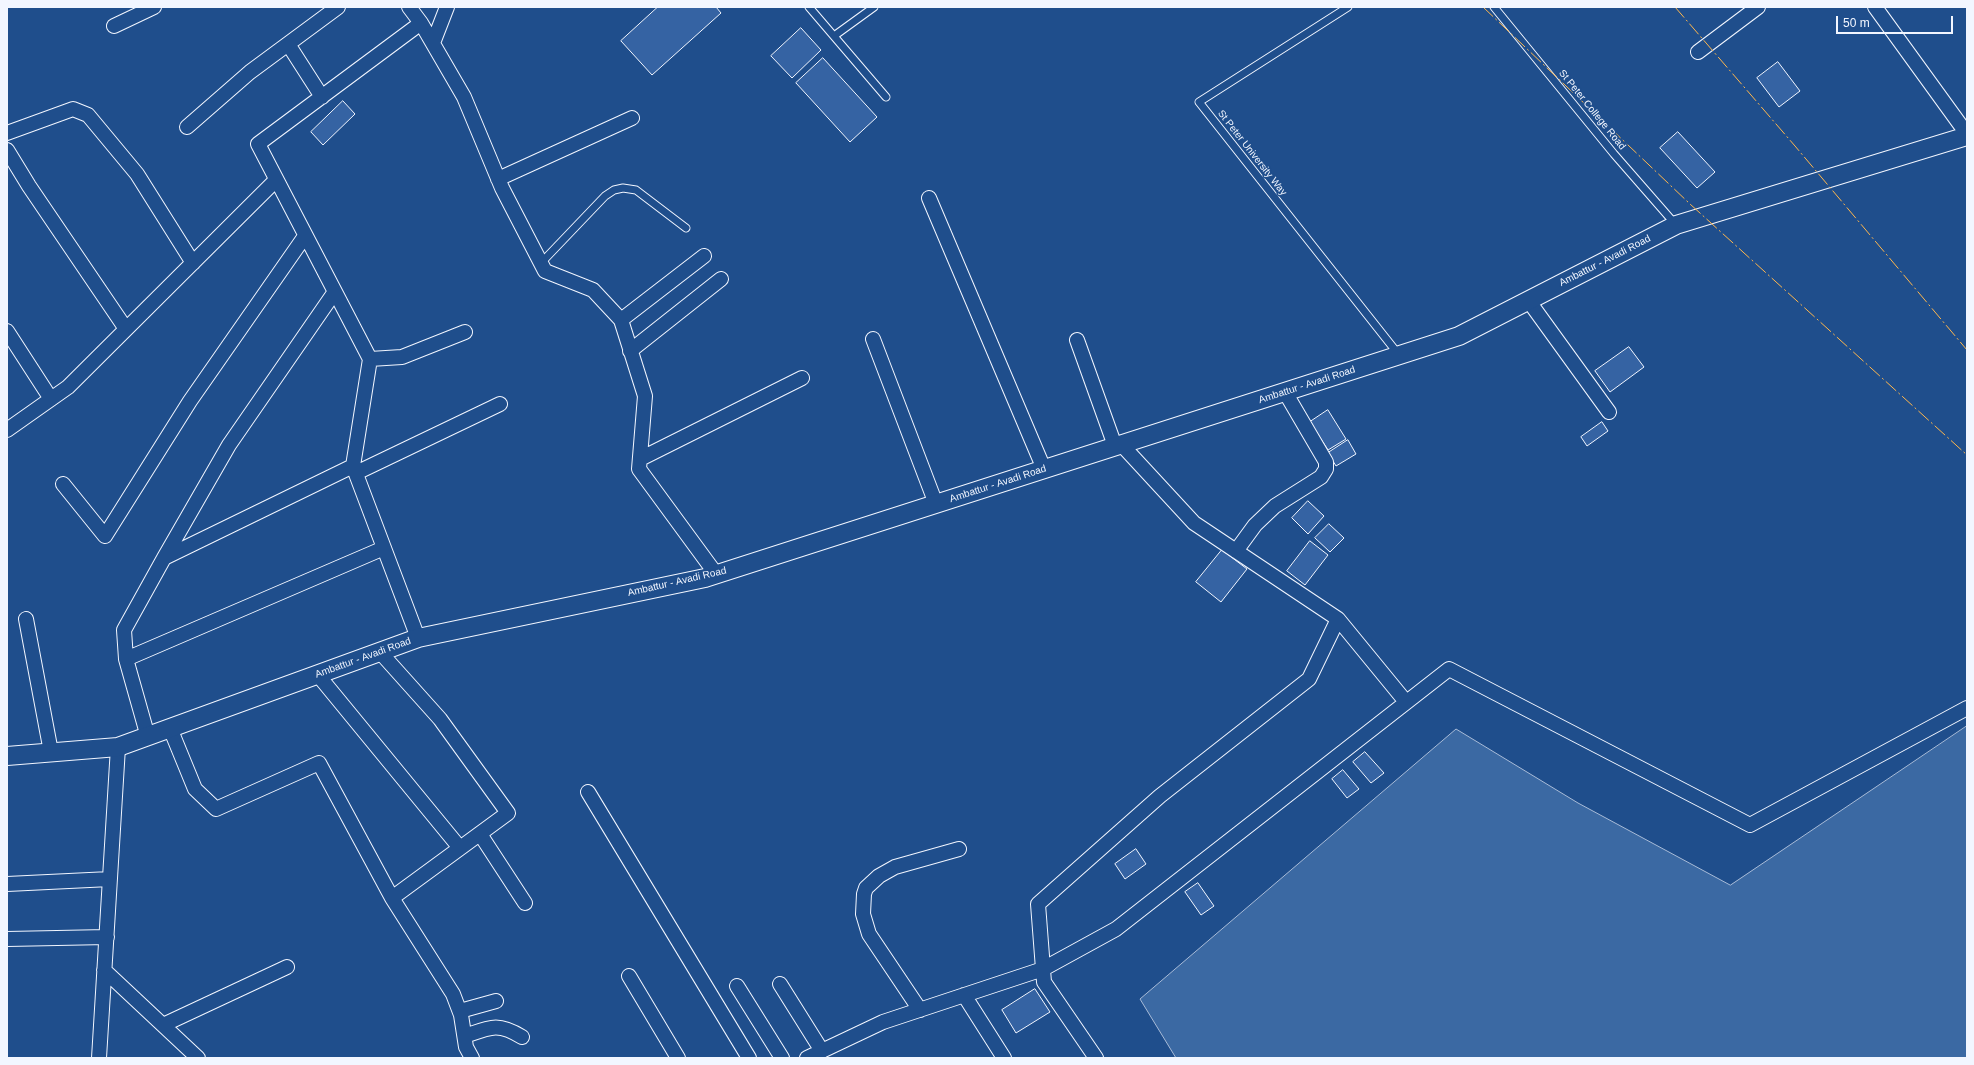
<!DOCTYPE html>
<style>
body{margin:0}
#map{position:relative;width:1974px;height:1065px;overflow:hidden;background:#1f4e8c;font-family:Arial,sans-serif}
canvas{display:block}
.frame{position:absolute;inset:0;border:8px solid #f2f6ff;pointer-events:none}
.scale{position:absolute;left:1836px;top:16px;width:117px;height:18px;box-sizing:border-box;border:2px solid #f2f6ff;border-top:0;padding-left:5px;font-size:12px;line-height:14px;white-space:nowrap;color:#f2f6ff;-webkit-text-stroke:3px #1f4e8c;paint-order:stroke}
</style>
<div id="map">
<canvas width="1974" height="1065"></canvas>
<div class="frame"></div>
<div class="scale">50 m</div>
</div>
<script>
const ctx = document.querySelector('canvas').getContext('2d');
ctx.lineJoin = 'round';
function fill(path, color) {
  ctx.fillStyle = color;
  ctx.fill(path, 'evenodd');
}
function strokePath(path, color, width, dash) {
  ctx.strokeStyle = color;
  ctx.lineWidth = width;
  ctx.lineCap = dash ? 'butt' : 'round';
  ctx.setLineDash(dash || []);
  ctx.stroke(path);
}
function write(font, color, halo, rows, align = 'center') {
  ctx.font = font + ' Arial,sans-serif';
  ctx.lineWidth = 3;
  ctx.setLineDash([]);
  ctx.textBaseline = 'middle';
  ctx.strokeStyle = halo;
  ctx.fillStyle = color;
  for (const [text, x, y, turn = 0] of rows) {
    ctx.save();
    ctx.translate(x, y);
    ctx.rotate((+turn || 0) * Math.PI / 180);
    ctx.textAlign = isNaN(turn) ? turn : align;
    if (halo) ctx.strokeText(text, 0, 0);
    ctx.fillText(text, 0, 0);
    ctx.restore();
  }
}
const water = new Path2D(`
 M1967,726V1058H1176L1140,999L1456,729L1578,803L1730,885Z`);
fill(water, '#3b69a3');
strokePath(water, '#a8bbd7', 1);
const building = new Path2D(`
 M658,7H716L721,13L652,75L621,41Z
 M801,28L821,50L792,78L771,56Z
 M823,58L877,117L850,142L796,83Z
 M1778,62L1800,91L1779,107L1757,78Z
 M343,101L355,114L323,145L311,132Z
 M1678,132L1715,172L1697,188L1660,148Z
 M1629,347L1644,367L1610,392L1595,371Z
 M1328,410L1346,439L1328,450L1310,422Z
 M1602,422L1608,431L1587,446L1581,437Z
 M1348,440L1356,454L1336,466L1328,453Z
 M1308,501L1324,516L1308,534L1292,518Z
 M1329,524L1344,538L1330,552L1315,538Z
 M1310,541L1328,555L1305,585L1287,571Z
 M1222,550L1247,569L1221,602L1196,582Z
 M1365,752L1384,773L1371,783L1353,762Z
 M1343,770L1359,789L1347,798L1332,779Z
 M1136,849L1146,864L1125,879L1115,864Z
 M1198,883L1214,906L1201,915L1185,892Z
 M1035,989L1050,1012L1016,1033L1002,1010Z`);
fill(building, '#3563a3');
strokePath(building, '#f2f6ff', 1);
const service = new Path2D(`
 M809,7L886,97
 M1348,7L1199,102L1399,355
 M1494,7L1614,154L1676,225
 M834,36L874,7
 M541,263L605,196L614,190L623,188L636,190L686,228`);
const minor = new Path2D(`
 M409,7L421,23L464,97L502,188L545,271L593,290L621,320L645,396L639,469L716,574
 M1875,7L1967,134
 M114,26L154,7
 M433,43L447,7
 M288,44L322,97
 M1698,52L1758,7
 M187,127L250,72L338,7
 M7,133L73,109L88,115L137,174L193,263
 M7,150L29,186L126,329
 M498,179L632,118
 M929,198L1044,469
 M1528,300L1609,412
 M621,320L704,256
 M7,331L51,399
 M873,339L936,504
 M1077,340L1115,446
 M630,351L721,279
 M370,359L402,357L465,332
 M7,430L68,387L276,180
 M640,459L802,378
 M353,466L370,359L258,144L421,23
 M356,473L500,404
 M63,484L105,536L190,401L305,236
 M1236,551L1255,525L1275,506L1321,477L1326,469V462L1285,392
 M164,558L353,466L418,638
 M26,619L51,752
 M1338,619L1406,702
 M380,652L440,719L508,813L392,898
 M126,659L124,630L164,558L229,445L334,293
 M318,675L460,848
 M170,728L195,789L216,809L319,763L392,898L453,994L461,1015L466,1047L472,1058
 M148,737L126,659L384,548
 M588,792L749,1058
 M480,834L525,903
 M7,884L110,879
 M7,939L107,937
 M104,970L198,1058
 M629,976L678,1058
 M780,984L822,1051
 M737,986L782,1058
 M964,995L1004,1058
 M920,1010L869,934L863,914L864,894L866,888L879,876L895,867L959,849
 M460,1011L496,1001
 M163,1025L287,967
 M465,1036C490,1027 498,1022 522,1037
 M99,1058L118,747
 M807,1058L883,1022L1043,969L1116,929L1449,669L1750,825L1967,708
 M1096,1058L1044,982L1038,904L1160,796L1309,679L1338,619L1194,523L1121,444`);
const tertiary = new Path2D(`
 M7,756L118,747L418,638L705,578L1459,336L1676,225L1967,136`);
strokePath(service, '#f2f6ff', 9);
strokePath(minor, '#f2f6ff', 16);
strokePath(tertiary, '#f2f6ff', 20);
strokePath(service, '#1f4e8c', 7);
strokePath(minor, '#1f4e8c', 14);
strokePath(tertiary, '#1f4e8c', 18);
strokePath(new Path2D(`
 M1483,7L1690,204L1967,455
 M1675,7L1795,146L1967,350`), '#ffb74d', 1, [14, 3, 2, 3]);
write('10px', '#f2f6ff', '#1f4e8c', [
 ["St Peter College Road",1592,110,51],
 ["St Peter University Way",1252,153,52],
 ["Ambattur - Avadi Road",1605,261,-27],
 ["Ambattur - Avadi Road",1307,385,-18],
 ["Ambattur - Avadi Road",998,484,-18],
 ["Ambattur - Avadi Road",677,582,-13],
 ["Ambattur - Avadi Road",363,658,-20]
]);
</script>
